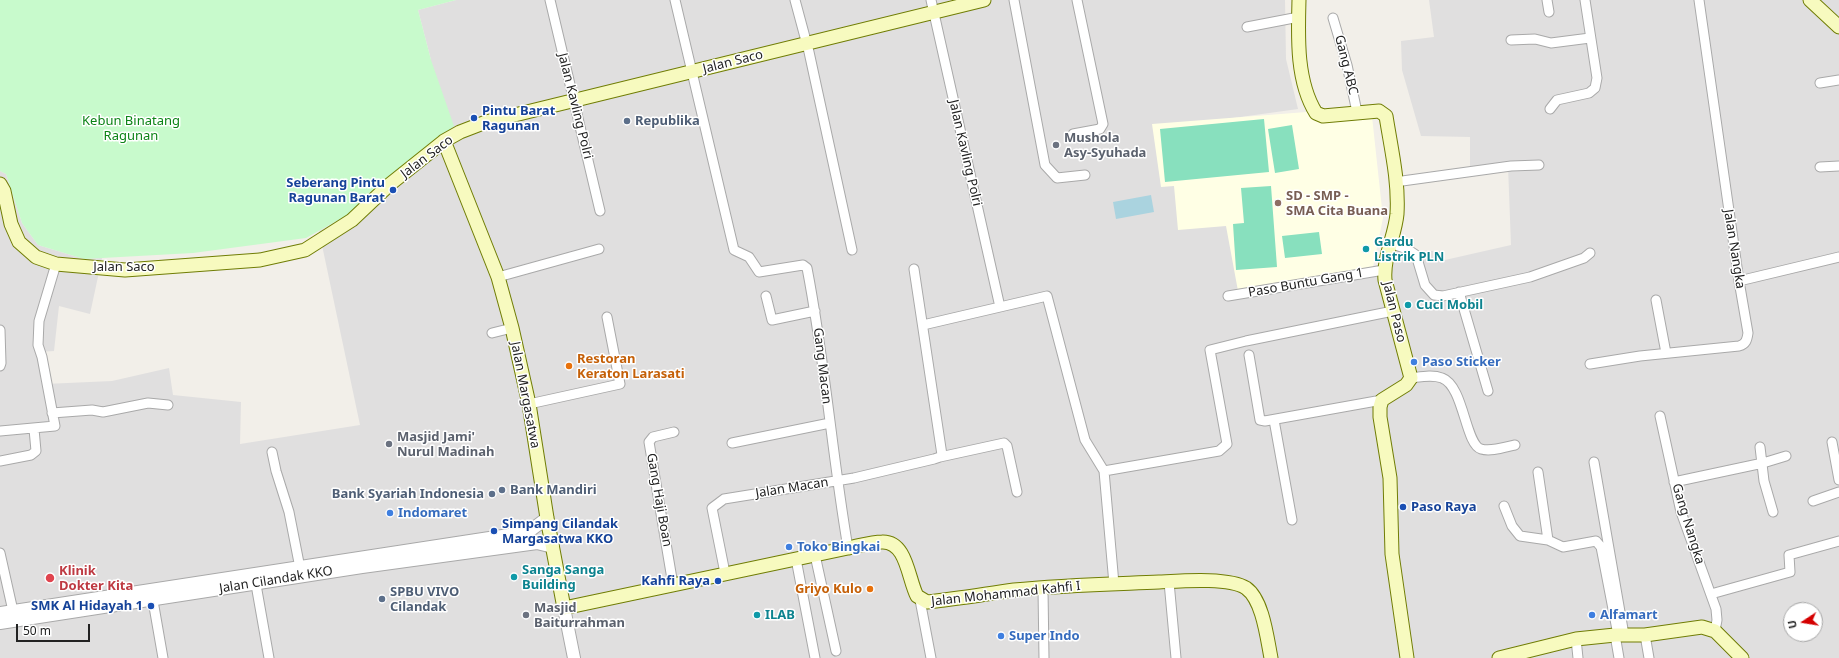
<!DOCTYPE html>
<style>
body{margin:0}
#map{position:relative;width:1839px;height:658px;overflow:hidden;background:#f2efe9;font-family:"Noto Sans",sans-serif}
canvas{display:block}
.north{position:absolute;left:1783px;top:602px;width:40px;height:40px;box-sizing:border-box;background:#fff;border:1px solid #a7a7a7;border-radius:50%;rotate:258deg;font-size:11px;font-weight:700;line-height:16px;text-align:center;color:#222}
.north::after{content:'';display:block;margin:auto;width:14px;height:18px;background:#d40000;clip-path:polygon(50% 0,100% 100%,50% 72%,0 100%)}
.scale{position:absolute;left:16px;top:624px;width:74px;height:18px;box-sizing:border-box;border:2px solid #222;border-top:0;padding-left:5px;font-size:12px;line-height:14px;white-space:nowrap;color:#222;-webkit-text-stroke:3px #fff;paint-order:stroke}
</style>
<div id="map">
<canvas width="1839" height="658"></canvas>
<div class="north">U</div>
<div class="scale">50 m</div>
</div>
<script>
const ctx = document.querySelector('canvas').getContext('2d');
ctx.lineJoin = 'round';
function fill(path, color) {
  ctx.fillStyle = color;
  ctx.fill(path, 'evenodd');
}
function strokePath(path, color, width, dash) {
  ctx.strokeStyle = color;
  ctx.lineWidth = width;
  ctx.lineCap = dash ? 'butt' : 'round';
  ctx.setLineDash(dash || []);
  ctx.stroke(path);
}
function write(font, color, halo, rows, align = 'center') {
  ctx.font = font + ' "Noto Sans",sans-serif';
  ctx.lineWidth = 3;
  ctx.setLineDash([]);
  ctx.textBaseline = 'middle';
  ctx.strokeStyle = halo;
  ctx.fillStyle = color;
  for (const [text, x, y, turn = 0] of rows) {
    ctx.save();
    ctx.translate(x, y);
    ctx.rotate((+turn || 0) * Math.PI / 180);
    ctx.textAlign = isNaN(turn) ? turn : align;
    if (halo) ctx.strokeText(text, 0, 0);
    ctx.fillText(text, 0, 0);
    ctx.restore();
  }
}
fill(new Path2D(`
 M456,0H1285L1286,59L1298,109L1154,129L1270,176L1280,283L1384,264L1390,251H1440L1445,260L1511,245L1508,166L1470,167V137L1421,136L1402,70L1401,41L1434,37L1429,0H1839V658H0V171L6,174L22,223L38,245L84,259L102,258L90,314L59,306L54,351L39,352L45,384L112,381L169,368L173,395L241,402L240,444L360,425L319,231L369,203L431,60L418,10ZM1791,610H1815V634H1791Z`), '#e0dfdf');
fill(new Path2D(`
 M1371,107L1383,218L1373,267L1238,291L1226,226L1178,230L1174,186L1161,187L1152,124Z`), '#ffffe5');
fill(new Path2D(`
 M0,0H456L418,10L431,60L454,126L369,203L306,238L193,253L84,259L38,245L22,223L6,174L0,171Z`), '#c8facc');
fill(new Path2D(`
 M1264,119L1269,172L1165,182L1160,129Z
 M1292,125L1299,169L1275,173L1268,129Z
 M1271,186L1277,267L1236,270L1233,224L1244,223L1241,188Z
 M1319,232L1322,254L1285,258L1282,236Z`), '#88e0be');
fill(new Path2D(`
 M1151,195L1154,212L1116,219L1113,202Z`), '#aad3df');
const minor = new Path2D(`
 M550,0L600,211
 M675,0L734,250L749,257L759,272L803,265L807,268C825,360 832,455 848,548
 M795,0L809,52L852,250
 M931,0L1000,307
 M1014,0L1045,165L1057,178L1085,175
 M1547,0L1549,12
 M1333,18L1347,65L1357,112
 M1247,27L1299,17
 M1511,40L1535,39L1551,43L1590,38
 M1820,83L1839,80
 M1550,109L1557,100L1589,93L1595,88L1597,78L1585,0
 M1073,134L1100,129L1103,124L1077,0
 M1820,167L1839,166
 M1395,182L1511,166L1539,165
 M1390,243L1407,249L1416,255L1425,285L1434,295L1443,296L1530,277L1584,258L1590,253
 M498,277L599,249
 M1739,281L1839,257
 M1459,292L1488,391
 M766,296L772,320L815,311
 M1228,296L1384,270
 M1656,300L1666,353
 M923,325L1047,296L1085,440L1104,471L1114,584
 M0,330L1,363L0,366
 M492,333L512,328
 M1249,355L1260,420L1265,421L1382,400
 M1590,364L1640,356L1739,346C1746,344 1747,340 1748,333L1739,281L1699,0
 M1411,378C1420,377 1432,374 1442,378C1464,386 1465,444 1481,449C1491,452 1505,447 1515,445
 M529,404L620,384L607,317
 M52,413L92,410L103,412L148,403L168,405
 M1660,416L1681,512L1716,609L1717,620L1715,631
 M1274,420L1292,520
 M0,431L55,426L42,357L38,345L39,321L56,264
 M1832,442L1839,480
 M732,443L830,423
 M1760,447L1764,481L1773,512
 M272,452L276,471L289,512L300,568
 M940,457L1004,443L1007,446L1017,492
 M0,461L31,455L36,451L34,429
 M1594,462L1624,635
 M1104,471L1219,451L1227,444L1210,350L1246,341L1393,311
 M1538,472L1548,540
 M1674,482L1763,463L1786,456
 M1813,501L1839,492
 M1504,506L1512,526L1520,536L1548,540L1563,547L1596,541L1601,547L1618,635
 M0,553L13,611
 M815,555L836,651
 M796,559L815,658
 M725,573L712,508L724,499L854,478L934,459L940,457L942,455L914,269
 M255,579L269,658
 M1169,582L1176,658
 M673,585L649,442L653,437L674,432
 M1043,589L1044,658
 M1711,594L1790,572L1789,555L1839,541
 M152,595L163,658
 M920,600L931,658
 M1615,635L1619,658
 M1645,635L1649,658
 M1576,639L1578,658`);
const tertiary = new Path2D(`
 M564,608L574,658
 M0,613L509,535L531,530L547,518
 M0,623L362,567L537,543L553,547`);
const secondary = new Path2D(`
 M1299,0C1298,36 1296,81 1316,113L1323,116L1379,111L1386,116C1391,148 1399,181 1397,214C1395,236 1383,257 1385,280L1411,378L1406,385L1382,400L1380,407V417L1390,478L1392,554L1407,658
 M1810,0L1839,27
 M444,141L498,277L512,328L529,404L547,518L564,608L848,548C859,546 871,542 882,542C907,541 908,579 917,596L927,602C956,599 985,594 1014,590C1062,585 1111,584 1159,582C1180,581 1229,577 1246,588C1263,600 1267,638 1271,658
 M0,184L4,191L11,224L19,242L36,257L56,264L125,270L260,260L305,250L352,220L389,185L444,141L460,132L486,122L984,0
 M1499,658L1576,639L1615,635H1645L1702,627L1715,631L1742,658`);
strokePath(minor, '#a9a9a9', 11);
strokePath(tertiary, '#a9a9a9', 14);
strokePath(secondary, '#707d05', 15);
strokePath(minor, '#fff', 9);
strokePath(tertiary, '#fff', 12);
strokePath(secondary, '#f7fabf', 13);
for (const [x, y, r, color] of [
 [474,118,4,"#1a4fb4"],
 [627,121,4,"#5c6f8a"],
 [1056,145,4,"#6b7280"],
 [393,190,4,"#1a4fb4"],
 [1278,203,4,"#8d6e63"],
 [1366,249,4,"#0f9aa8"],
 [1408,305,4,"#0f9aa8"],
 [1414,362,4,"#3f7fe0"],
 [569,366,4,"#e8710a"],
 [389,444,4,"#6b7280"],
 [502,490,4,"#5c6f8a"],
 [492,494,4,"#5c6f8a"],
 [1403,507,4,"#1a4fb4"],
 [390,513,4,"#3f7fe0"],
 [494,531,4,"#1a4fb4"],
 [789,547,4,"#3f7fe0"],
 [514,577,4,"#0f9aa8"],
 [50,578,5,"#e0444e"],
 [718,581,4,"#1a4fb4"],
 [870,589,4,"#e8710a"],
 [382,599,4,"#5c6f8a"],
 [151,606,4,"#1a4fb4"],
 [526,615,4,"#6b7280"],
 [757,615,4,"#0f9aa8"],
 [1592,615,4,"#3f7fe0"],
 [1001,636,4,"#3f7fe0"]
]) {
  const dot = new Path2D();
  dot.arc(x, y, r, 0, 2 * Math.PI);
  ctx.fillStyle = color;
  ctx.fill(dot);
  strokePath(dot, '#fff', 1.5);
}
write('13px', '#222', '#fff', [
 ["Jalan Saco",733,62,-14],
 ["Gang ABC",1346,65,76],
 ["Jalan Kavling Polri",575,106,76],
 ["Jalan Kavling Polri",965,153,77],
 ["Jalan Saco",427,157,-37],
 ["Jalan Nangka",1734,249,81],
 ["Jalan Saco",124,267],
 ["Paso Buntu Gang 1",1306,283,-10],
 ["Jalan Paso",1394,312,76],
 ["Gang Macan",822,366,83],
 ["Jalan Margasatwa",525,395,79],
 ["Jalan Macan",792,488,-9],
 ["Gang Haji Boan",659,500,80],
 ["Gang Nangka",1688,524,73],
 ["Jalan Cilandak KKO",276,580,-9],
 ["Jalan Mohammad Kahfi I",1006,594,-6]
]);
write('bold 13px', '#164399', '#fff', [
 ["Pintu Barat",482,111],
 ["Ragunan",482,126],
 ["Seberang Pintu",385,183,"right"],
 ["Ragunan Barat",385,198,"right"],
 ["Paso Raya",1411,507],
 ["Simpang Cilandak",502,524],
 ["Margasatwa KKO",502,539],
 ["Kahfi Raya",710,581,"right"],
 ["SMK Al Hidayah 1",143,606,"right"]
], 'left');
write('13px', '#0c8416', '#fff', [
 ["Kebun Binatang",131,121],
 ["Ragunan",131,136]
]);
write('bold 13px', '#4e5e75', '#fff', [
 ["Republika",635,121],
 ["Bank Mandiri",510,490],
 ["Bank Syariah Indonesia",484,494,"right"],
 ["SPBU VIVO",390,592],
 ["Cilandak",390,607]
], 'left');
write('bold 13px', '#5b616d', '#fff', [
 ["Mushola",1064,138],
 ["Asy-Syuhada",1064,153],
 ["Masjid Jami'",397,437],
 ["Nurul Madinah",397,452],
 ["Masjid",534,608],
 ["Baiturrahman",534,623]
], 'left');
write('bold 13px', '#785e54', '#fff', [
 ["SD - SMP -",1286,196],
 ["SMA Cita Buana",1286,211]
], 'left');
write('bold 13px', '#0d838f', '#fff', [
 ["Gardu",1374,242],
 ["Listrik PLN",1374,257],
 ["Cuci Mobil",1416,305],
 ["Sanga Sanga",522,570],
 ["Building",522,585],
 ["ILAB",765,615]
], 'left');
write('bold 13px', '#c56008', '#fff', [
 ["Restoran",577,359],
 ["Keraton Larasati",577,374],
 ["Griyo Kulo",862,589,"right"]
], 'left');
write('bold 13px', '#366cbe', '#fff', [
 ["Paso Sticker",1422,362],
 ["Indomaret",398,513],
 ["Toko Bingkai",797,547],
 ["Alfamart",1600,615],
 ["Super Indo",1009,636]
], 'left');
write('bold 13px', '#be3a42', '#fff', [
 ["Klinik",59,571],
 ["Dokter Kita",59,586]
], 'left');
</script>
